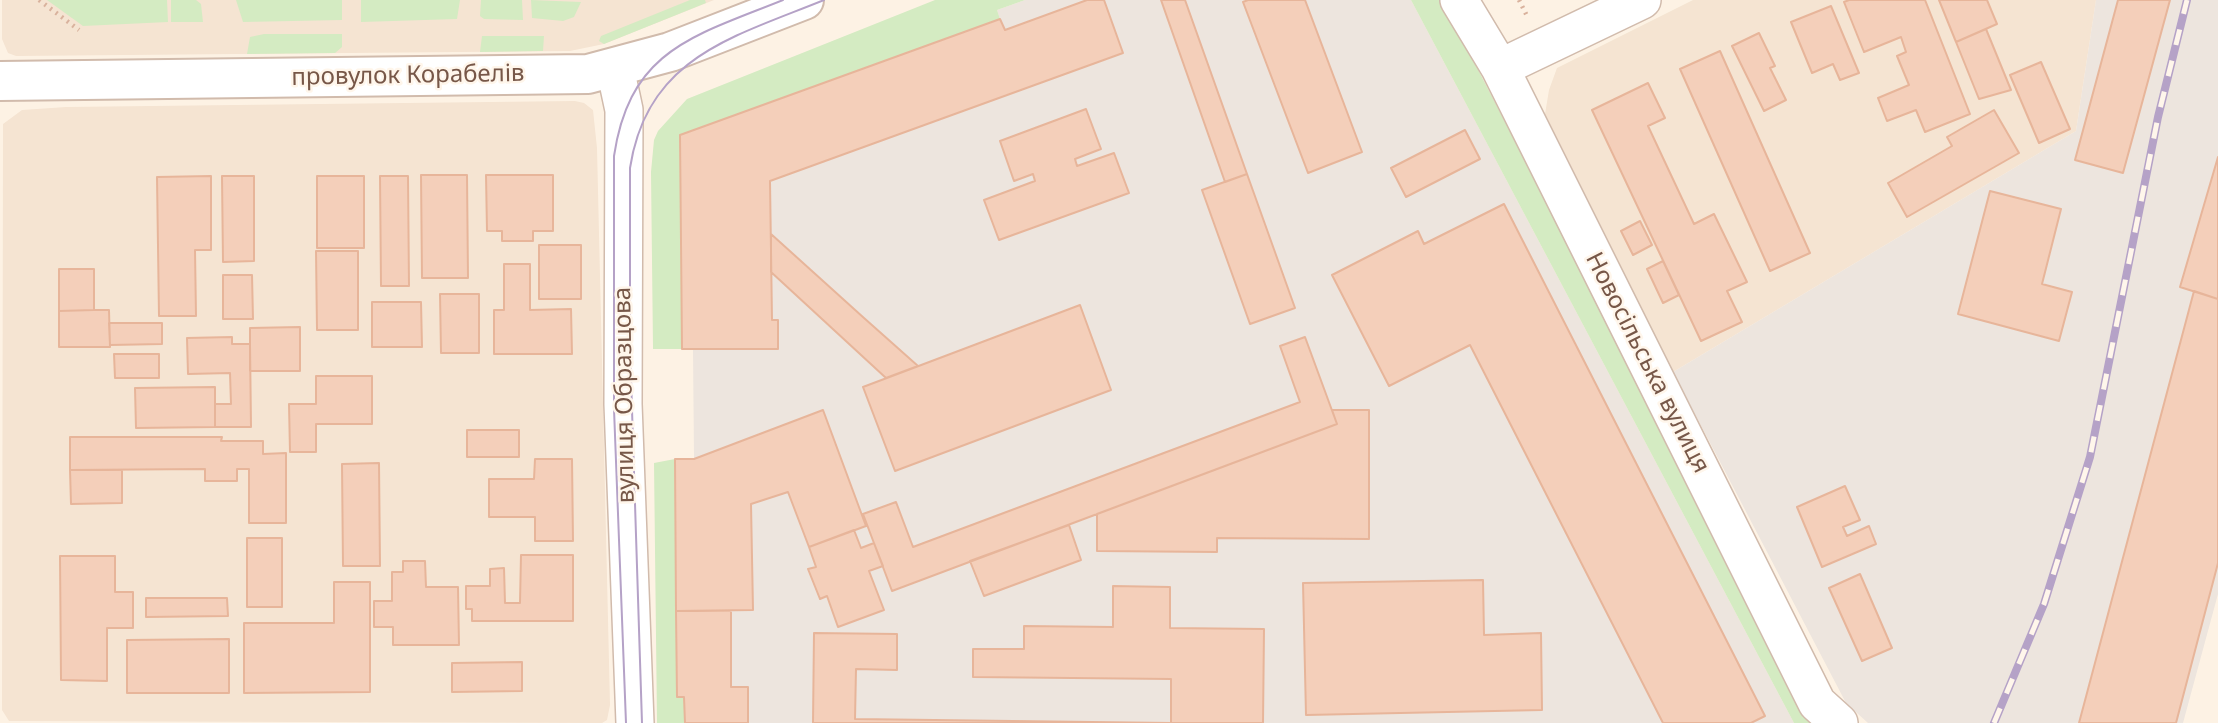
<!DOCTYPE html>
<meta charset="utf-8">
<style>
body{margin:0}
canvas{display:block;background:#fdf2e4}
</style>
<canvas width="2218" height="723"></canvas>
<script>
const ctx = document.querySelector('canvas').getContext('2d');
ctx.lineJoin = 'round';
function fill(path, color) {
  ctx.fillStyle = color;
  ctx.fill(path, 'evenodd');
}
function strokePath(path, color, width, dash) {
  ctx.strokeStyle = color;
  ctx.lineWidth = width;
  ctx.lineCap = dash ? 'butt' : 'round';
  ctx.setLineDash(dash || []);
  ctx.stroke(path);
}
function write(font, color, halo, rows, align = 'center') {
  ctx.font = font + ' "Noto Sans",sans-serif';
  ctx.lineWidth = 5;
  ctx.setLineDash([]);
  ctx.textBaseline = 'middle';
  ctx.strokeStyle = halo;
  ctx.fillStyle = color;
  for (const [text, x, y, turn = 0] of rows) {
    ctx.save();
    ctx.translate(x, y);
    ctx.rotate((+turn || 0) * Math.PI / 180);
    ctx.textAlign = isNaN(turn) ? turn : align;
    if (halo) ctx.strokeText(text, 0, 0);
    ctx.fillText(text, 0, 0);
    ctx.restore();
  }
}
fill(new Path2D(`
 M2,0H714L604,44L570,51L16,56L8,53L2,39Z
 M1693,0H2096L2076,131L1673,372L1544,120L1549,90L1557,68Z
 M575,101L584,103L593,110L597,148L610,705L607,720L602,723L9,721L2,710L3,124L22,110L66,107Z`), '#f5e4d2');
fill(new Path2D(`
 M1025,0H1411L1794,723H685L684,698L677,697L675,459L694,458L693,350L682,349L680,135L1000,19L997,10Z
 M2096,0H2218V594L2183,723H1868L1846,703L1673,372L2076,131Z`), '#ede5de');
fill(new Path2D(`
 M47,0H167L168,22L83,26Z
 M171,0H196L201,4L203,22H171Z
 M236,0H342V20L243,22Z
 M361,0H460L457,19L361,22Z
 M481,0H522L523,20L484,19L480,16Z
 M531,0L581,2L574,17L563,21L532,18Z
 M690,0H705L706,3L604,44L599,41L601,36Z
 M935,0H1025L997,10L1000,19L680,135L682,349H653L651,172L654,140L658,131L687,99Z
 M1411,0H1442L1816,723H1794Z
 M264,34H342V47L335,53L247,54L250,37Z
 M482,36H544L543,51L480,52Z
 M675,459L677,697H684L685,723H657L654,463Z`), '#d4ebc2');
const building = new Path2D(`
 M1087,0H1104L1123,53L770,181L772,320H778V349H682L680,135L1000,19L1005,30Z
 M1161,0H1185L1247,174L1225,182Z
 M1248,0H1305L1362,152L1308,173L1243,2Z
 M1849,0H1925L1970,114L1925,132L1916,110L1887,121L1878,98L1909,85L1897,56L1906,52L1901,37L1864,52L1844,2Z
 M1939,0H1987L1997,24L1956,42Z
 M2118,0H2170L2123,173L2075,160Z
 M1831,6L1859,73L1840,80L1833,64L1812,73L1791,22Z
 M1986,29L2011,90L1979,99L1956,42Z
 M1759,33L1775,66L1770,68L1786,100L1764,111L1732,46Z
 M1720,51L1810,253L1770,271L1680,69Z
 M2041,62L2070,129L2039,143L2010,75Z
 M1648,83L1665,118L1648,126L1694,224L1714,214L1747,282L1727,291L1742,322L1701,341L1592,110Z
 M1086,109L1101,149L1075,159L1077,166L1114,153L1129,193L999,240L984,200L1035,181L1033,174L1014,181L1000,141Z
 M1994,110L2019,153L1907,217L1888,183L1952,146L1947,137Z
 M1465,130L1480,159L1406,197L1391,168Z
 M2218,157V299L2180,287Z
 M1247,174L1295,308L1250,324L1202,190Z
 M421,175H467L468,278H422Z
 M486,175H553V231H533V241H502V231H487Z
 M211,176V250H195L196,316H159L157,177Z
 M222,176H254V261L223,262Z
 M317,176H364V248H317Z
 M380,176H408L409,286H381Z
 M1990,191L2061,209L2042,284L2072,292L2059,341L1958,314Z
 M1504,204L1765,716L1751,723H1663L1470,345L1389,386L1332,275L1418,231L1424,244Z
 M1640,221L1652,245L1633,255L1621,231Z
 M771,234L864,318L918,366L886,378L771,272Z
 M539,245H581V299H539Z
 M316,251H358V330H317Z
 M1663,261L1679,295L1663,303L1647,269Z
 M504,264H530V310L571,309L572,354H494V310H504Z
 M59,269H94V310L59,311Z
 M223,275H252L253,319H223Z
 M2194,291L2218,299V563L2176,723H2079Z
 M440,294H479V353H441Z
 M372,302H421L422,347H372Z
 M1080,305L1111,390L895,471L863,387Z
 M94,310H109L110,347H59V311Z
 M109,323H162V344L110,345Z
 M300,327V371H250V328Z
 M232,337V344H250L251,427H215V404H231L230,373L188,374L187,338Z
 M1305,337L1337,424L892,591L863,514L896,502L913,547L1300,402L1280,346Z
 M114,354H159V378H115Z
 M316,376H372V424H316V452H290L289,404H316Z
 M215,387V427L136,428L135,388Z
 M823,410L866,526L809,547L788,492L751,504L753,610L676,611L675,459H694Z
 M1332,410H1369V539L1217,538V552L1097,551V514L1337,424Z
 M467,430H519V457H467Z
 M70,437H222L221,441H263V454L286,453V523H249V469H237V481H205V469L70,470Z
 M535,459H572L573,541H535V517H489V479H534Z
 M379,463L380,566H343L342,464Z
 M70,470H122V503L71,504Z
 M1845,486L1860,520L1843,527L1847,536L1869,526L1876,544L1822,567L1797,507Z
 M1069,525L1081,560L984,596L970,561Z
 M854,530L861,548L874,543L883,566L869,571L884,610L838,627L827,596L820,599L808,569L816,567L809,547Z
 M247,538H282V607H247Z
 M521,555H573V621H472V609H466V586H490V569L504,568L505,603H520Z
 M60,556H115V592H133V628H107V681L61,680Z
 M403,561H425L426,587H458L459,645H393V627H374V601H392V572H403Z
 M1860,574L1892,648L1862,661L1829,588Z
 M1483,580L1484,635L1541,633L1542,710L1306,715L1303,583Z
 M334,582H370V692L244,693V623H334Z
 M1113,586L1170,587V628L1264,629L1263,723H813L814,633L897,634V670L856,669L855,719L1171,723V679L973,677V649H1024V626L1113,627Z
 M146,598H227L228,616L146,617Z
 M676,611H731V687H748V723H685L684,697H677Z
 M229,639V693H127V640Z
 M522,662V691L452,692V663Z`);
fill(building, '#f4cfba');
strokePath(building, '#e7b59a', 2);
const minor = new Path2D(`
 M1459,0L1500,68L1817,703L1839,723
 M615,68L624,110L623,404L635,723
 M1500,68L1642,0`);
const tertiary = new Path2D(`
 M0,81L588,74L670,52L804,0`);
strokePath(minor, '#d1bbac', 40);
strokePath(tertiary, '#d1bbac', 42);
strokePath(new Path2D(`
 M39,0L79,30
 M1519,0L1528,18`), '#d9b29d', 4.5, [2, 5]);
strokePath(minor, '#fff', 37);
strokePath(tertiary, '#fff', 38);
strokePath(new Path2D(`
 M626,723L614,409V156C630,49 694,36 783,0
 M642,723L630,347V168C647,57 733,37 824,0`), '#b5a2c7', 2);
const rail = new Path2D(`
 M1994,723L2044,604L2090,457L2158,117L2187,0`);
strokePath(rail, '#b5a2c7', 8);
strokePath(rail, '#fff6eb', 5, [16]);
write('24px', '#775748', '#fff6eb', [
 ["провулок Корабелів",408,76,-1],
 ["Новосільська вулиця",1647,363,63],
 ["вулиця Образцова",625,395,-91]
]);
</script>
